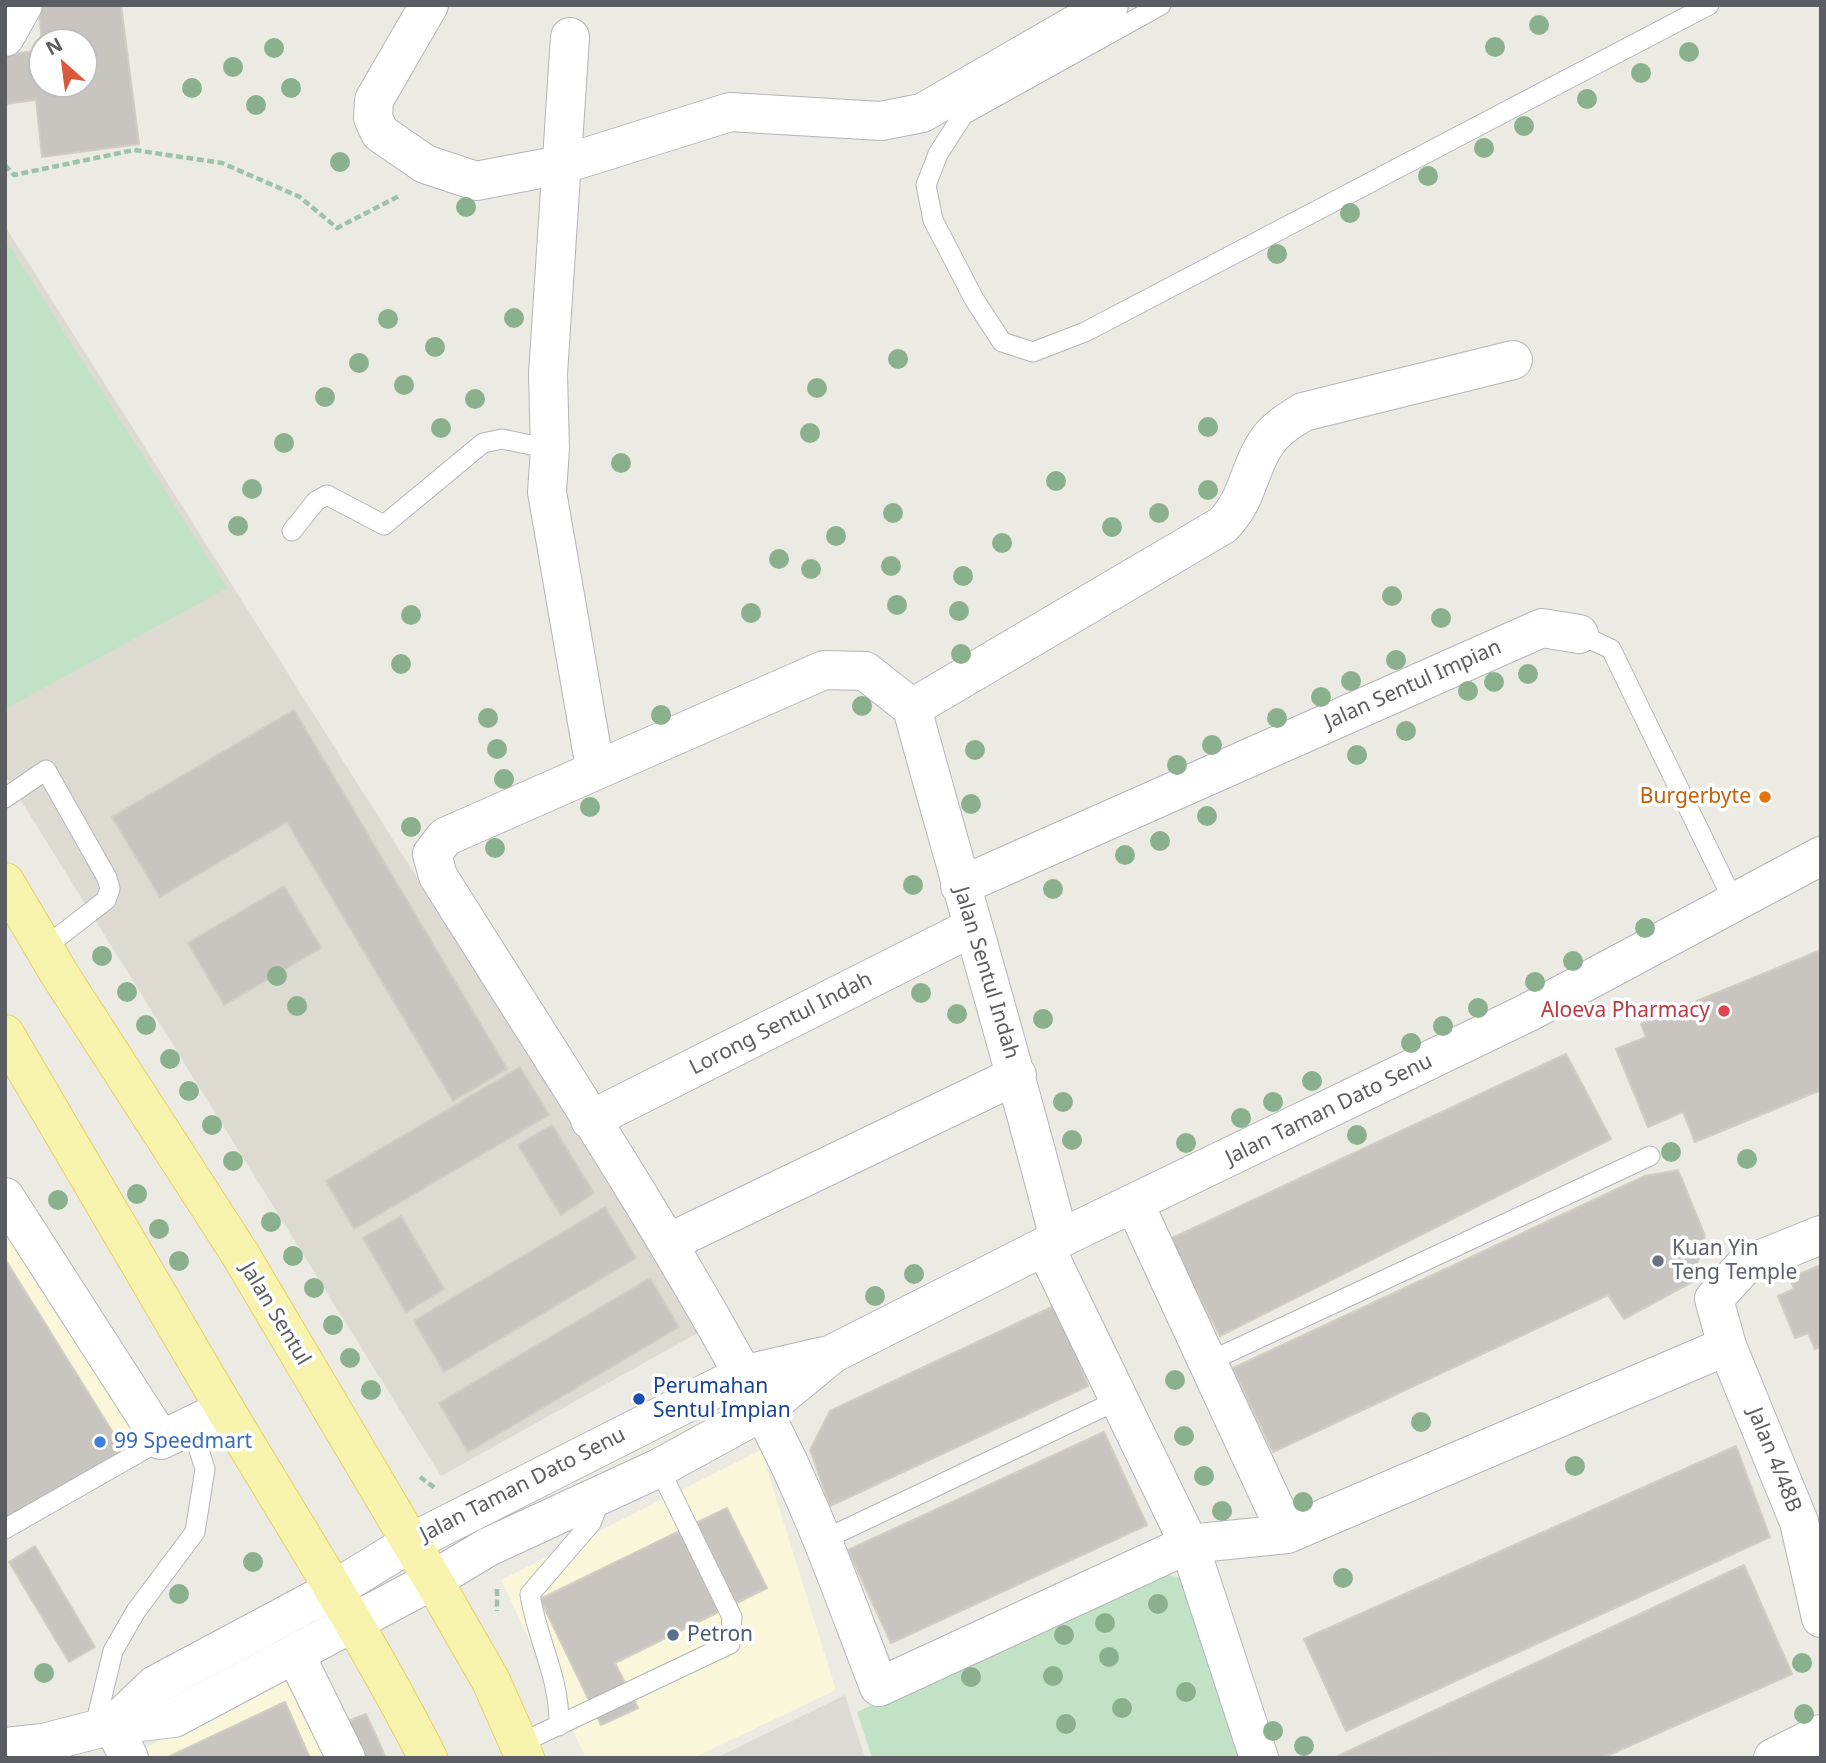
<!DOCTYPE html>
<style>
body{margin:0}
#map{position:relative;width:1826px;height:1763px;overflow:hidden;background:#ecebe3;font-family:"Noto Sans",sans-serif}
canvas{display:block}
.frame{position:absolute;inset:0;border:7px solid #5b5d62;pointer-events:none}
.north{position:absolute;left:28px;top:28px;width:70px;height:70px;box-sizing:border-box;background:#fff;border:2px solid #bdbec0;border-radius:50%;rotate:332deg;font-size:19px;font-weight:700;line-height:28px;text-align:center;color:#5b5d62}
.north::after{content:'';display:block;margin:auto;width:24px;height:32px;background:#d9593c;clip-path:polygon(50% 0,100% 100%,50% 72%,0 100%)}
</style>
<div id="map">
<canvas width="1826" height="1763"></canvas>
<div class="frame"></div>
<div class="north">N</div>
</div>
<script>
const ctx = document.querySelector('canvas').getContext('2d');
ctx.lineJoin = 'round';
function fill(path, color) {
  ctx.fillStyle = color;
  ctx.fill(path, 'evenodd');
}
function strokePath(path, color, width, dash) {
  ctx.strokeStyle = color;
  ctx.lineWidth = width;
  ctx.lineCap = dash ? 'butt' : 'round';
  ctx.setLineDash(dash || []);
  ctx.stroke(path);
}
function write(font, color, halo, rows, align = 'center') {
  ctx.font = font + ' "Noto Sans",sans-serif';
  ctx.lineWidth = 7;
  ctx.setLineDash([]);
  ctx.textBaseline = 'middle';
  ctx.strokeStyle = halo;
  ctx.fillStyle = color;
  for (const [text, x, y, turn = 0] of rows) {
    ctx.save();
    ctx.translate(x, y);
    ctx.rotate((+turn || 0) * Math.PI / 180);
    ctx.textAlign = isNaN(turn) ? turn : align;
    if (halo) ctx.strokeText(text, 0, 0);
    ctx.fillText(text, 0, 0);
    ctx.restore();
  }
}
fill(new Path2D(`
 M5,1226L142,1439L5,1519Z
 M761,1450L836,1690L693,1758H586L501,1580Z
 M286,1675L326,1758H143L140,1751Z`), '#faf6da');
fill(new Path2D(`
 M845,1695L865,1758H716Z`), '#dbdad5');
fill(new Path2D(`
 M5,226L703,1330L441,1476L5,775Z`), '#dcdad1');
fill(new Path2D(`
 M5,239L227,588L5,709Z
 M1162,1574L1189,1579L1241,1758H872L857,1712Z`), '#c1e2c5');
const building = new Path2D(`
 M38,5H121L139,144L42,157L36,100L5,104V55L42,50V84H84V42H42Z
 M294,710L507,1069L453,1101L287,822L160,897L112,817Z
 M284,886L321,948L224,1005L188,943Z
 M1821,950V1090L1695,1142L1683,1112L1648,1127L1616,1049L1646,1037L1641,1024Z
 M1566,1054L1611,1139L1220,1336L1170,1239Z
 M520,1067L549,1115L354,1229L326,1181Z
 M552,1125L594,1193L561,1215L518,1145Z
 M1678,1170L1705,1236L1692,1282L1624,1319L1608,1295L1273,1452L1233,1368L1645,1176Z
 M605,1207L636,1258L444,1372L414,1321Z
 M401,1216L444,1289L406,1312L363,1238Z
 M5,1259L125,1452L5,1524Z
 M1821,1265V1347L1815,1349L1808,1333L1795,1338L1778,1296L1794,1289L1790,1278Z
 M650,1278L679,1327L468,1452L439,1403Z
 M1056,1305L1088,1386L830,1506L810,1450L830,1411Z
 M1104,1432L1147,1525L891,1643L848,1550Z
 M1736,1446L1770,1537L1346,1731L1304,1639Z
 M727,1508L767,1588L615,1663L638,1708L601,1725L540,1599Z
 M35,1546L95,1647L69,1662L9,1562Z
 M1744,1565L1792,1674L1602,1758L1338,1756Z
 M285,1702L310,1758H166Z
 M366,1714L386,1758H359L343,1723Z`);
fill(building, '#c8c5c0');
strokePath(building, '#d0cdc2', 2);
const service = new Path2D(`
 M1161,5L963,115L938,154L926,185L933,220L974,299L1002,342L1033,352L1085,332L1709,5
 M292,531L316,501L327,495L384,525L483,443L502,439L550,449
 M1579,634L1611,649L1734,902
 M5,798L46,770L107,878L110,889L106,900L44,948
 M1208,1362L1650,1156
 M5,1529L161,1440
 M823,1540L1118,1400
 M559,1726C560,1676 537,1641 530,1594L591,1523L601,1497
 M94,1730L113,1651L136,1611L195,1532L205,1469L191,1425
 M519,1744L730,1644L732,1617L659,1468`);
const minor = new Path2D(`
 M429,5L374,100L373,118L380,133L425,164L476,181L561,165L730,112L881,121L922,113L1109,5
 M5,37L23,5
 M570,37L548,374L550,449L547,492L595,768
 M912,708L865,671L824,670L445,837L432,854L438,876C548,1052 664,1226 762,1410C810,1498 843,1594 879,1687L1189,1544L1287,1534L1727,1346
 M912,708L1223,525C1249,498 1247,472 1266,443C1275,429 1289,421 1303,412L1513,360
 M912,708C960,885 1014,1061 1059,1239
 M960,886L1542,628L1579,634
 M590,1120L971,928
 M5,1197L161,1440L225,1409
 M1135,1205L1287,1534
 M1821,1235L1744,1266L1714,1299L1727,1346L1799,1522L1821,1618
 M668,1243L1017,1075
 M1045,1247L1189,1544L1259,1758
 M295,1654L346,1758
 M113,1725L155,1685L335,1589L410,1543L742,1375L824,1356
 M113,1725L129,1758
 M5,1747L43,1743L113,1725L174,1718L433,1580L488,1547L659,1468L763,1411L832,1354L1059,1239L1529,1012L1821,856
 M1773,1758L1821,1734`);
const primary = new Path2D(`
 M5,882L60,975L240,1254L433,1580L491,1681L525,1758
 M5,1034C79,1159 151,1285 225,1409C294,1525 367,1638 428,1758`);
strokePath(service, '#b3b4b9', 21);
strokePath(minor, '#b3b4b9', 40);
strokePath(primary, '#e4ce64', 40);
strokePath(new Path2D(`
 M5,165L14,175L134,150L222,163L300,197L337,228L401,195
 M420,1477L435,1488
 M497,1589V1611`), '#9cc2aa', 4.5, [7, 3.5]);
strokePath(service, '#fff', 19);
strokePath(minor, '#fff', 38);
strokePath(primary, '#f7f3ad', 38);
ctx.fillStyle = '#8bb08d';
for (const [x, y] of [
 [1539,25],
 [1495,47],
 [274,48],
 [1689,52],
 [233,67],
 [1641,73],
 [192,88],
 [291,88],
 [1587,99],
 [256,105],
 [1524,126],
 [1484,148],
 [340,162],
 [1428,176],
 [466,207],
 [1350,213],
 [1277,254],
 [514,318],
 [388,319],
 [435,347],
 [898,359],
 [359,363],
 [404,385],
 [817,388],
 [325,397],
 [475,399],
 [1208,427],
 [441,428],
 [810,433],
 [284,443],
 [621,463],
 [1056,481],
 [252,489],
 [1208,490],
 [893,513],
 [1159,513],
 [238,526],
 [1112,527],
 [836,536],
 [1002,543],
 [779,559],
 [891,566],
 [811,569],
 [963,576],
 [1392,596],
 [897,605],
 [959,611],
 [751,613],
 [411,615],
 [1441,618],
 [961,654],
 [1396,660],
 [401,664],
 [1528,674],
 [1351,681],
 [1494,682],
 [1468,691],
 [1321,697],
 [862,706],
 [661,715],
 [488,718],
 [1277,718],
 [1406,731],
 [1212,745],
 [497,749],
 [975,750],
 [1357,755],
 [1177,765],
 [504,779],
 [971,804],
 [590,807],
 [1207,816],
 [411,827],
 [1160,841],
 [495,848],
 [1125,855],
 [913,885],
 [1053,889],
 [1645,928],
 [102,956],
 [1573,961],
 [277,976],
 [1535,982],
 [127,992],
 [921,993],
 [297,1006],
 [1478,1008],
 [957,1014],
 [1043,1019],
 [146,1025],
 [1443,1026],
 [1411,1043],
 [170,1059],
 [1312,1081],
 [189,1091],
 [1063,1102],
 [1273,1102],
 [1241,1118],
 [212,1125],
 [1357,1135],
 [1072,1140],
 [1186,1143],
 [1671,1152],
 [1747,1159],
 [233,1161],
 [137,1194],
 [58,1200],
 [271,1222],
 [159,1229],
 [293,1256],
 [179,1261],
 [914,1274],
 [314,1288],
 [875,1296],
 [333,1325],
 [350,1358],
 [1175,1380],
 [371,1390],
 [1421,1422],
 [1184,1436],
 [1575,1466],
 [1204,1476],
 [1303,1502],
 [1222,1511],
 [253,1562],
 [1343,1578],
 [179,1594],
 [1158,1604],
 [1105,1623],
 [1064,1635],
 [1109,1657],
 [1802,1663],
 [44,1673],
 [1053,1676],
 [971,1677],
 [1186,1692],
 [1122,1708],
 [1804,1714],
 [1066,1724],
 [1273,1731],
 [1304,1746]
]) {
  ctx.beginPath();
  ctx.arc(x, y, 10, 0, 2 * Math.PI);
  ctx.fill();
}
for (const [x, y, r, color] of [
 [1765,797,7,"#e8710a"],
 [1724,1011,7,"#e0444e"],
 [1658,1261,7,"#6b7280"],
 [639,1399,7,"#1a4fb4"],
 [100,1442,7,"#3f7fe0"],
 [673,1635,7,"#5c6f8a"]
]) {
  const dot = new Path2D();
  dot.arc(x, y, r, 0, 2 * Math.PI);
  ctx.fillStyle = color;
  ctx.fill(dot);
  strokePath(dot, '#fff', 2.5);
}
write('21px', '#5b5d62', '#fff', [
 ["Jalan Sentul Impian",1413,685,-24],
 ["Jalan Sentul Indah",986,973,73],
 ["Lorong Sentul Indah",781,1024,-27],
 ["Jalan Taman Dato Senu",1329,1110,-26],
 ["Jalan Sentul",275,1314,59],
 ["Jalan 4/48B",1774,1460,68],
 ["Jalan Taman Dato Senu",523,1485,-27]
]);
write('21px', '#c56008', '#fff', [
 ["Burgerbyte",1751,797]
], 'right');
write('21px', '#be3a42', '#fff', [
 ["Aloeva Pharmacy",1710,1011]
], 'right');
write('21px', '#5b616d', '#fff', [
 ["Kuan Yin",1672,1249],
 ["Teng Temple",1672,1273]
], 'left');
write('21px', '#164399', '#fff', [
 ["Perumahan",653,1387],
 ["Sentul Impian",653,1411]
], 'left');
write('21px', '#366cbe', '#fff', [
 ["99 Speedmart",114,1442]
], 'left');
write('21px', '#4e5e75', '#fff', [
 ["Petron",687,1635]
], 'left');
</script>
